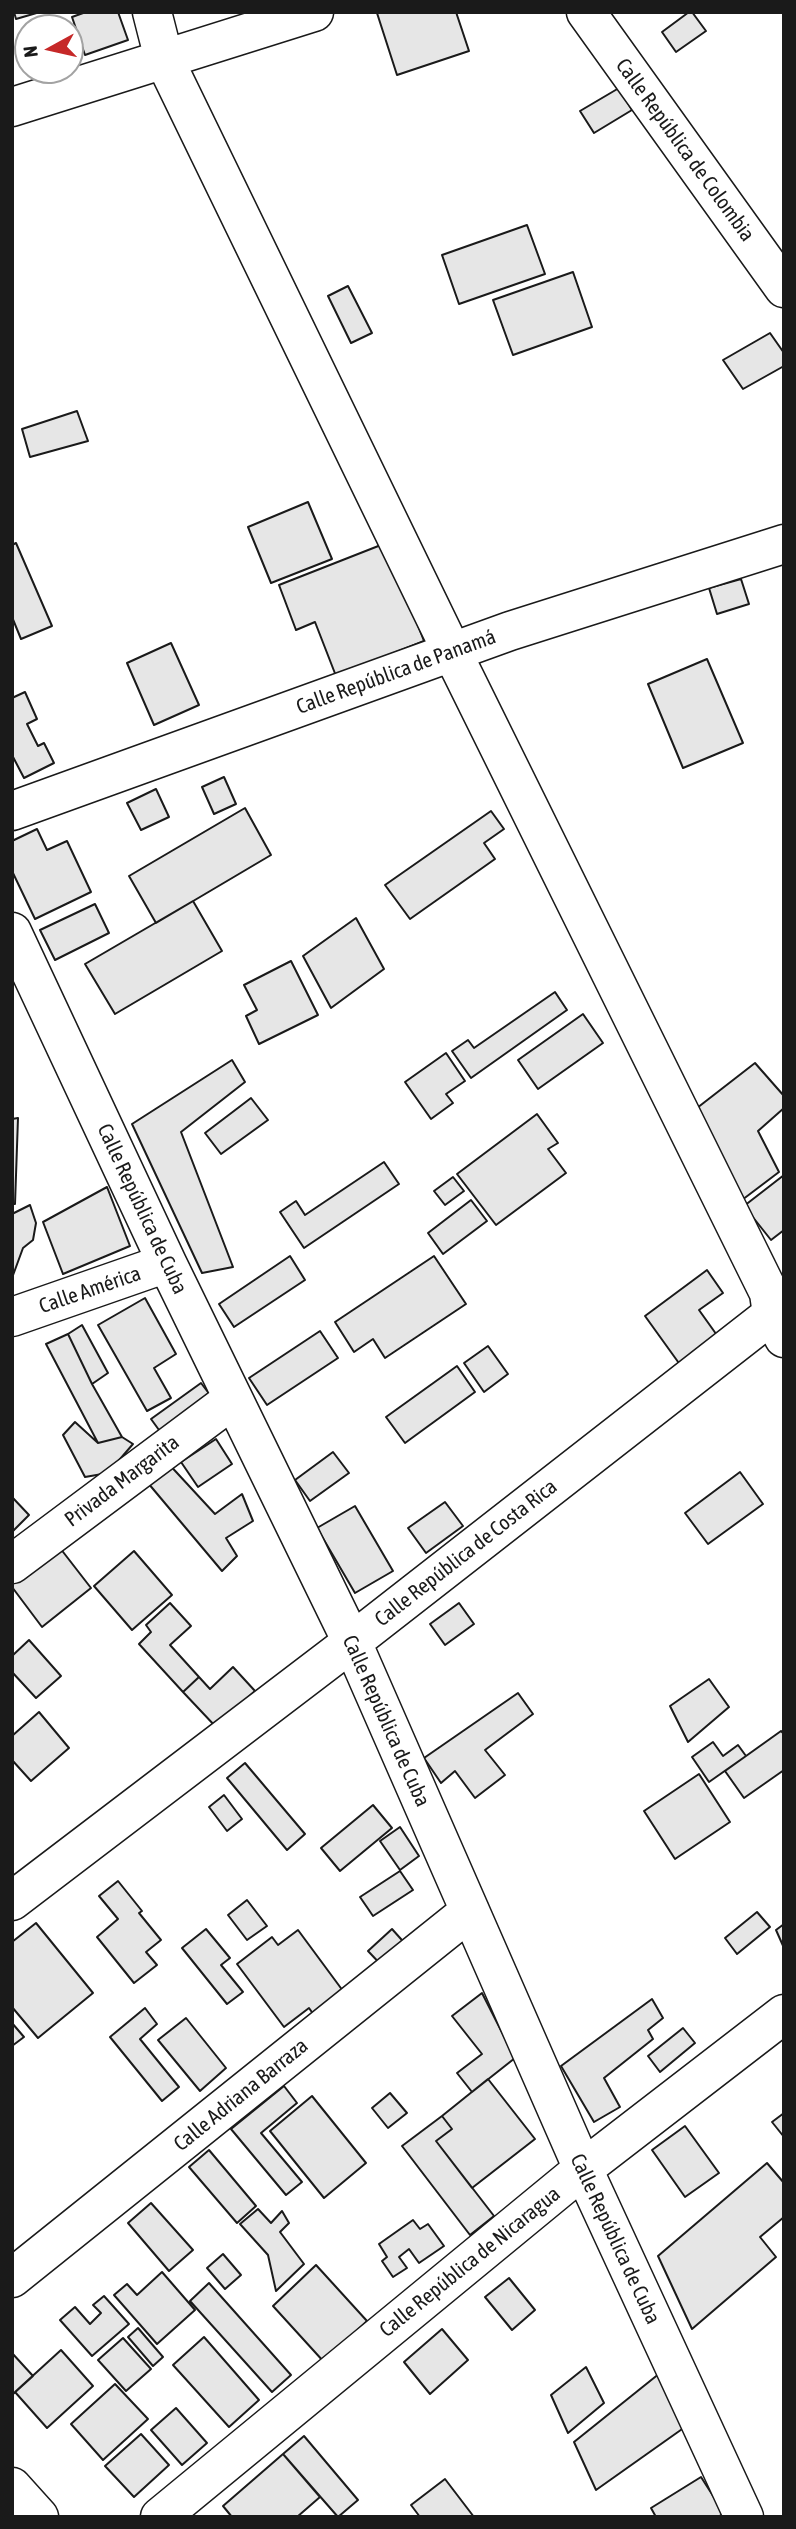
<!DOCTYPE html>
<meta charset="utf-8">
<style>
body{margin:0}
#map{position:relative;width:796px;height:2529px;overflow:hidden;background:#fff;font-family:"Asap Condensed",sans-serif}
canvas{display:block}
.frame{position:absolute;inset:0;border:14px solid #1a1a1a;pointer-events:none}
.north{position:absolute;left:14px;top:14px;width:70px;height:70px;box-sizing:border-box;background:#fff;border:2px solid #a3a3a3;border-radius:50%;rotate:262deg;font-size:19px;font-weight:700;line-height:28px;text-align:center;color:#1a1a1a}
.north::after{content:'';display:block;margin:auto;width:24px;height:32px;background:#c62828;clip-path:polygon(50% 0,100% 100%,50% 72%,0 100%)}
</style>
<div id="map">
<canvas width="796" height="2529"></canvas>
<div class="frame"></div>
<div class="north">N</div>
</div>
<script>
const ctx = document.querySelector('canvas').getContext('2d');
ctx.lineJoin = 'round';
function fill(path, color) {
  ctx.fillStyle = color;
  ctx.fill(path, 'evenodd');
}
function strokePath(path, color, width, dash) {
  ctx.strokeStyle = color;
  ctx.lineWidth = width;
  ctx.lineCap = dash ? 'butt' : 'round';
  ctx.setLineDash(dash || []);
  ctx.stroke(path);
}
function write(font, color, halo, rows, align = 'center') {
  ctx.font = font + ' "Asap Condensed",sans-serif';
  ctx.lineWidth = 5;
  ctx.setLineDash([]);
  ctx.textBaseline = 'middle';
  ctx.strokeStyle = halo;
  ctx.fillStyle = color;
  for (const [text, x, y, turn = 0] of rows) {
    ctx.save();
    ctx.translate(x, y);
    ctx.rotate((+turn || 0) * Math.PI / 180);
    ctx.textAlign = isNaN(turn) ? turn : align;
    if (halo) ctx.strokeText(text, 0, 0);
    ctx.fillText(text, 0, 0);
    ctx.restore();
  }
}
const building = new Path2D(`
 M14,12H40L16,19Z
 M86,12H118L128,40L85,55L72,17Z
 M456,12L469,51L397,75L377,13Z
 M689,12H692L706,31L676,52L662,32Z
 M619,88L632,110L594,133L580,111Z
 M527,225L545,274L459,304L442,255Z
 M573,272L592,327L513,355L493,300Z
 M348,286L372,333L351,343L328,296Z
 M770,333L784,353V366L743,389L723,360Z
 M77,411L88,441L30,457L22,429Z
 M308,502L332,559L271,583L248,527Z
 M16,543L52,626L21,639L12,617V545Z
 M386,543L424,641L336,676L315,622L296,630L279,585Z
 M741,579L749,604L717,614L709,588Z
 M171,643L199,705L154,725L127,663Z
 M707,659L743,743L683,768L648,684Z
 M25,692L37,719L27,724L38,746L44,743L54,763L24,778L12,755V698Z
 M224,777L236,804L214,814L202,787Z
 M156,789L169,817L141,830L127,803Z
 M245,808L271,855L156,923L129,876Z
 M491,811L504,829L484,843L495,859L410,919L385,885Z
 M37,829L47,850L67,841L91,892L35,919L12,871V841Z
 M193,901L222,951L115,1014L85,964Z
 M95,904L109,933L55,960L40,930Z
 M356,918L384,969L331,1008L303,956Z
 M291,961L318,1015L259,1044L246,1016L257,1010L244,985Z
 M555,992L567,1010L471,1078L452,1051L468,1040L474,1048Z
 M583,1014L603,1043L538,1089L518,1060Z
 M446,1053L465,1081L446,1094L453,1103L431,1119L405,1082Z
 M232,1060L245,1082L181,1132L233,1267L202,1273L132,1124Z
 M755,1063L784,1096V1108L758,1131L779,1172L742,1200L697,1108Z
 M251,1098L268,1120L221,1154L205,1133Z
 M537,1114L558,1143L548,1149L566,1173L496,1225L457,1174Z
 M18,1118L15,1204H12V1119Z
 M384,1162L399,1184L304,1248L280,1212L296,1201L305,1215Z
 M784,1175V1230L771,1240L744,1206Z
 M453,1177L464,1191L445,1205L434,1191Z
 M107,1187L130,1246L63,1274L43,1222Z
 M471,1200L487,1221L443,1254L428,1233Z
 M30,1205L36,1223L33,1240L23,1248L12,1278V1214Z
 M290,1256L305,1280L234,1327L219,1304Z
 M434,1256L466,1304L385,1358L373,1339L354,1352L335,1322Z
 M707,1270L723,1293L699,1310L719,1338L681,1366L645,1316Z
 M145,1298L176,1354L154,1368L171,1398L147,1411L98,1325Z
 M82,1325L108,1373L92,1384L68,1334Z
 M320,1331L338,1358L267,1405L249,1378Z
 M68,1334L92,1384L122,1437L98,1443L46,1344Z
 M488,1346L508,1374L484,1392L464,1363Z
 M457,1366L475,1392L405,1443L386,1417Z
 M201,1383L217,1404L167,1441L151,1419Z
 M75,1422L98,1443L122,1437L133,1444L108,1473L85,1477L63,1435Z
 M216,1439L232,1464L198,1487L181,1462Z
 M333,1452L349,1473L310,1501L295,1480Z
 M166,1461L215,1514L242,1494L253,1521L226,1538L237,1556L222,1571L148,1483Z
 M740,1472L763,1504L708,1544L685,1513Z
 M12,1497L29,1515L12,1532Z
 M445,1502L463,1526L426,1553L408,1528Z
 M355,1506L393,1571L355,1593L317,1528Z
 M60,1548L91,1588L42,1627L12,1587V1584Z
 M134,1551L172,1595L132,1630L94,1586Z
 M170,1603L191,1626L170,1645L199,1677L183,1692L139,1644L151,1632L146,1625Z
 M459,1603L474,1624L445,1645L430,1624Z
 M29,1640L61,1676L36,1698L12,1672V1656Z
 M233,1667L255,1691L216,1727L183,1692L199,1677L210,1689Z
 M709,1679L729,1707L688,1742L670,1706Z
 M518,1693L533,1714L485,1750L505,1775L475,1798L455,1771L441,1783L424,1758Z
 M39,1712L69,1748L31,1781L12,1760V1736Z
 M781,1731L784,1734V1770L744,1798L725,1771Z
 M713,1742L723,1756L738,1745L746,1756L709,1782L692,1757Z
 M245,1763L305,1834L287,1850L227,1778Z
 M699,1774L730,1822L675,1859L644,1811Z
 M224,1795L242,1819L227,1831L209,1807Z
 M373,1805L392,1828L340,1871L321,1848Z
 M400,1827L419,1856L400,1870L380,1841Z
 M400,1871L413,1890L373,1916L360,1897Z
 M118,1881L142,1911L139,1913L161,1940L146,1952L157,1965L134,1983L97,1937L118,1919L99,1896Z
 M247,1900L267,1926L247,1940L228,1915Z
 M757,1912L770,1927L737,1954L725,1938Z
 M36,1923L93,1993L38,2038L12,2007V1942Z
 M784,1924V1948L776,1930Z
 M206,1929L230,1958L221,1965L243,1992L227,2004L182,1948Z
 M392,1929L409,1948L386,1970L368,1951Z
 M298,1930L346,1995L316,2018L309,2008L284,2027L237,1964L272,1937L278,1945Z
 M482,1993L515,2058L472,2092L457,2073L482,2054L452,2016Z
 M652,1999L663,2018L648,2030L653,2039L604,2078L620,2107L594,2122L561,2066Z
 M145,2008L157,2024L140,2039L179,2087L162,2101L110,2037Z
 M186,2018L226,2068L200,2091L158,2040Z
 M12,2023L24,2037L12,2046Z
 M683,2028L695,2043L660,2072L648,2056Z
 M488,2079L535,2139L472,2188L436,2141L452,2129L442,2116Z
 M284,2086L297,2103L261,2133L302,2182L286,2195L231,2129Z
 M390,2093L407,2113L388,2128L372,2108Z
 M312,2096L366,2163L324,2198L270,2131Z
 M784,2113V2137L772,2122Z
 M442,2116L452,2129L436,2141L494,2216L470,2235L402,2146Z
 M685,2126L719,2173L685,2197L652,2150Z
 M209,2150L256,2206L237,2223L189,2167Z
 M767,2163L784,2183V2217L760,2237L776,2257L692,2329L658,2256Z
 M151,2203L193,2250L169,2271L128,2223Z
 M258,2209L271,2223L282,2211L289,2223L280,2232L304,2264L276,2291L268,2255L240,2224Z
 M413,2220L420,2229L428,2224L444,2246L419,2263L409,2249L399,2257L407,2268L393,2277L382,2261L387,2257L379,2244Z
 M223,2254L241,2275L225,2289L207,2268Z
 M316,2265L367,2321L324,2362L273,2306Z
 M162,2272L195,2310L157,2344L114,2295L127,2284L137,2295Z
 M509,2278L535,2310L512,2330L485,2297Z
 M209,2283L291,2375L272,2392L190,2301Z
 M104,2296L129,2324L92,2356L60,2320L75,2307L90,2324L101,2313L93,2305Z
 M138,2328L163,2357L153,2366L128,2337Z
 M442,2329L468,2360L430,2394L404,2362Z
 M204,2337L259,2400L229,2427L173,2365Z
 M123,2338L151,2369L126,2391L98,2360Z
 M61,2350L93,2386L47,2428L15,2392Z
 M12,2353L33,2376L12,2395Z
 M586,2367L604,2403L568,2433L551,2395Z
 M660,2373L685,2427L596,2490L574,2442Z
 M115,2384L148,2419L103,2460L71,2424Z
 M176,2408L207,2443L182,2465L151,2430Z
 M141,2434L169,2465L134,2497L105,2466Z
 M304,2436L358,2500L338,2517L283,2454Z
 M283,2454L320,2497L297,2517H232L223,2506Z
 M701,2477L724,2513L718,2517H656L651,2508Z
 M445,2479L474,2517H420L411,2505Z`);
fill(building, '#e6e6e6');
strokePath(building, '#1a1a1a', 2);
const minor = new Path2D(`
 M152,12L164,59L452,652L769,1293L772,1314L784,1338
 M586,12L784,288
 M12,107L314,12
 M12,811L510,631L784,544
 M12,932L167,1263L352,1642L583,2169L744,2517
 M12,1317L167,1263
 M12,1564L233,1399
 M12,1901L352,1642L784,1305
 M12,2278L470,1911
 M12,2487L39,2517
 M160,2517L583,2169L784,2014`);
strokePath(minor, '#1a1a1a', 41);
strokePath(minor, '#fff', 38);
write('21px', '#1a1a1a', '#fff', [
 ["Calle República de Colombia",685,150,54],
 ["Calle República de Panamá",396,672,-20],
 ["Calle República de Cuba",142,1209,65],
 ["Calle América",90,1290,-19],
 ["Privada Margarita",122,1481,-37],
 ["Calle República de Costa Rica",466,1553,-38],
 ["Calle República de Cuba",386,1721,66],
 ["Calle Adriana Barraza",241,2095,-39],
 ["Calle República de Cuba",615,2239,65],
 ["Calle República de Nicaragua",470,2262,-39]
]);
</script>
